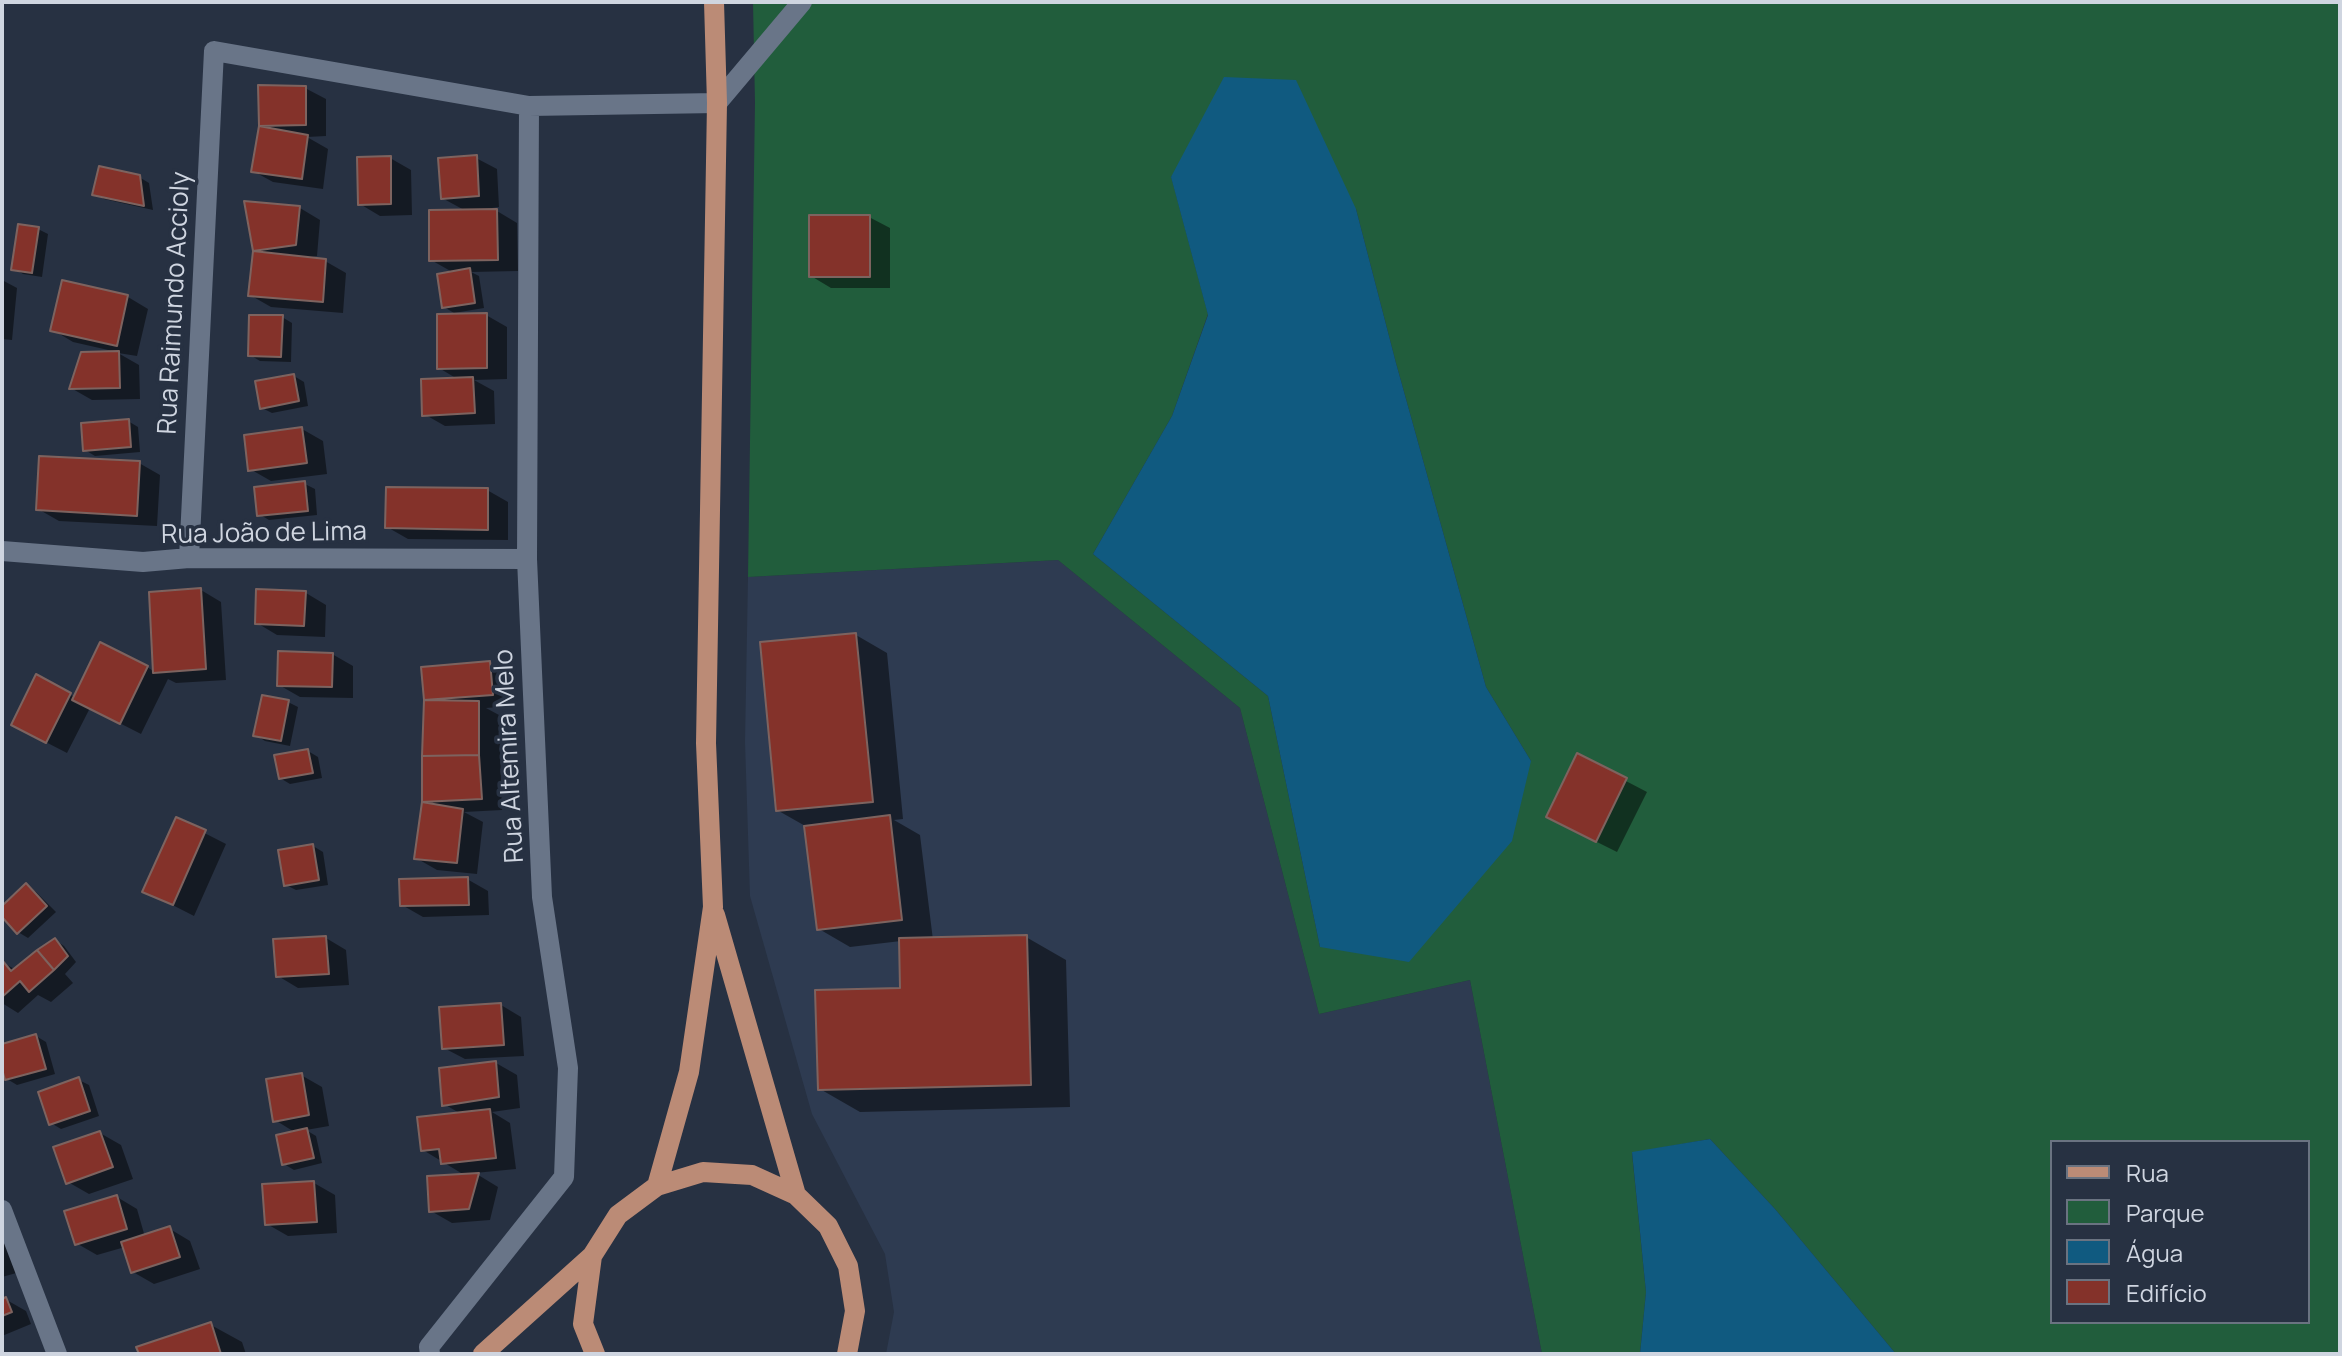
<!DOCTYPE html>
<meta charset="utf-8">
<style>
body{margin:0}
#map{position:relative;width:2342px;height:1356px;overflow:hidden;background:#273142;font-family:Manrope,sans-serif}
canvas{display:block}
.frame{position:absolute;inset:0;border:4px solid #cfd5e0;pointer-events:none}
.legend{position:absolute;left:2050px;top:1140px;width:260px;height:184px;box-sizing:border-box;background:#273142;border:2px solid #6a7381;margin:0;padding:10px 14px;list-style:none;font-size:24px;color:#cfd5e0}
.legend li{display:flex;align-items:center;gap:16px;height:40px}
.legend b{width:40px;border:2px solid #6a7381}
</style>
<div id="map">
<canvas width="2342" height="1356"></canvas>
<div class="frame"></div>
<ul class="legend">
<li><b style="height:10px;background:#bb8b76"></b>Rua</li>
<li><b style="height:22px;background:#215d3c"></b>Parque</li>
<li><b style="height:22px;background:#105a80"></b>Água</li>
<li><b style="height:22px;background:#84322a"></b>Edifício</li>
</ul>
</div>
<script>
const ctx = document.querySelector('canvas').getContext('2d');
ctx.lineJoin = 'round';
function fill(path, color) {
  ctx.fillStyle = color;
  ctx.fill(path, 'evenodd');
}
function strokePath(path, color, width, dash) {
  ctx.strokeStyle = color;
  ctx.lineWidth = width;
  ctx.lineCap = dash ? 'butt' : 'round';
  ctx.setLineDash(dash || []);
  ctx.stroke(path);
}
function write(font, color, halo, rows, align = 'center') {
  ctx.font = font + ' Manrope,sans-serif';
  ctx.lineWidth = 7;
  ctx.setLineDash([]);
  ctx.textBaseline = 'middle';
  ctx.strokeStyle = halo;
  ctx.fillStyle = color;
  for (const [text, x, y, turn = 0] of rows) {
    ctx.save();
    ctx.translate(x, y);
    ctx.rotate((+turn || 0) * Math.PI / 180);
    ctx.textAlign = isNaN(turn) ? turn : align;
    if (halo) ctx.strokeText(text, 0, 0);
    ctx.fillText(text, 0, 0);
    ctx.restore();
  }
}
fill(new Path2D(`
 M1058,560L1240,708L1319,1014L1470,980L1542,1354H886L894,1312L885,1254L812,1114L750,896L745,742L748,577Z`), '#2e3b51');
fill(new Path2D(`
 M753,2H2340V1354H1896L1775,1209L1710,1139L1632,1153L1646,1292L1640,1354H1542L1470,980L1319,1014L1240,708L1058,560L748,577L755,103ZM1171,176L1356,209L1396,363L1486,687L1531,761L1320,947L1268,696L1093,554L1172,416L1208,314ZM2052,1142H2308V1322H2052Z`), '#215d3c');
fill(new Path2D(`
 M1224,77L1296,80L1356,209L1396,363L1486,687L1531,761L1512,841L1409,962L1320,947L1268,696L1093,554L1172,416L1208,315L1171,177Z
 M1710,1139L1775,1209L1896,1354H1640L1646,1292L1632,1152Z`), '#105a80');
fill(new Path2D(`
 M305,88L326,99V136L307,137L328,149L323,189L273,182L253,171L261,126Z
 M390,158L411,170L412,215L380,216L360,204Z
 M476,158L497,169L499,207L492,208L517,223L518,271L471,272L479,276L484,308L454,313L444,307L454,273L431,260L466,211L442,198Z
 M139,177L149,183L153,210L104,199L95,194Z
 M300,208L320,220L317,256L305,258L325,261L346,273L343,313L271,307L250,295L261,253L254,250Z
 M869,217L890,228V288H831L811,276Z
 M38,229L48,234L42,277L23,274L13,268Z
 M2,280L17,288L12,340L2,339Z
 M128,297L148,309L137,356L118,353L139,365L140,399L92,400L71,388L117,352L73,342L53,330Z
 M486,315L507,327V379L474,380L494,391L495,424L445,426L424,414L459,380L439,368Z
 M282,317L292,323L291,362L260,361L250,355Z
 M294,376L304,382L308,406L272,413L262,408Z
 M128,421L138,427L140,452L95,456L85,450Z
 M302,429L323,441L327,474L271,481L250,469Z
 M139,463L160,475L157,526L59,521L38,509Z
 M305,484L315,489L317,515L269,520L259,514Z
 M487,490L508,502V540L408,539L387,527Z
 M201,590L221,602L226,680L176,683L168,679L141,734L90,708L67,753L34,736L37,677L76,698L147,667L155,672Z
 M306,593L326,605L325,637L277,635L257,623Z
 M856,635L887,653L903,819L894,820L920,835L933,940L1026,937L1066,960L1070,1107L860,1112L820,1089L902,990L901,941L850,947L819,929L807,827L777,810Z
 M332,654L353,666V698L300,697L279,685Z
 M489,663L510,675L513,706L486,708L499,715L502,810L464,812L483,822L477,874L437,870L416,858L424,802L426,700L423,669Z
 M288,702L298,707L290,746L265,741L256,735Z
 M308,751L318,757L322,778L290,784L280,778Z
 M1578,756L1647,792L1617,852L1569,828Z
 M177,819L226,844L194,916L145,891Z
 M313,846L323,852L328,885L296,890L286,885Z
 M467,879L488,891L489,915L423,917L402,905Z
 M27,886L36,892L56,912L28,938L18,932L2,914V909Z
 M326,938L346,950L349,985L298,988L278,976Z
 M55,940L64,946L76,962L65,974L73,983L51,1002L38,995L18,1013L2,1003V962L16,970Z
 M501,1005L521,1017L524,1056L465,1059L444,1048Z
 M36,1036L46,1042L55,1074L17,1085L7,1079L2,1062V1046Z
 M496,1063L517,1075L520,1108L492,1112L510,1123L516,1169L475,1173L498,1187L490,1220L452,1223L431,1211L466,1176L423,1150L461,1114L444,1104Z
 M301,1075L322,1087L329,1126L306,1130L316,1136L322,1163L294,1170L284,1164L296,1133L275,1120Z
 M79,1080L89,1085L99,1116L61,1129L51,1123Z
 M100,1133L121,1145L133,1179L89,1194L68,1182Z
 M314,1183L335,1195L337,1233L288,1236L267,1224Z
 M117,1197L137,1209L145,1237L170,1229L190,1241L200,1269L154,1284L133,1272L125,1247L97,1255L76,1243Z
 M2,1230L20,1272L2,1277Z
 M5,1299L26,1311L31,1324L2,1336V1301Z
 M211,1325L242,1342L246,1354H141Z`), '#0007');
const building = new Path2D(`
 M258,85L306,86V125L259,126Z
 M259,126L308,135L302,179L251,172Z
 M477,155L479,196L441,199L438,158Z
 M391,156V204L358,205L357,157Z
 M99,166L140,175L144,206L92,195Z
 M244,201L300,206L296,245L253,251Z
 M497,209L498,260L429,261V210Z
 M809,215H870V277H809Z
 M18,224L39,227L32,273L11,270Z
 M253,251L326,259L323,302L248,296Z
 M470,268L475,303L442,308L437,274Z
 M62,280L128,295L117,346L50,331Z
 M487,313V368L437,369V314Z
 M249,315H283L281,357L248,356Z
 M119,351L120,388L69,389L81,352Z
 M294,374L299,401L260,409L255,381Z
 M473,377L475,413L422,416L421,379Z
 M129,419L131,447L83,451L81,423Z
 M302,427L307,463L248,471L244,435Z
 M39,456L140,461L137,516L36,510Z
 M305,481L308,511L257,516L254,487Z
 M386,487L488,488V530L385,528Z
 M201,588L206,669L153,673L149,592Z
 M256,589L306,591L304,626L255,624Z
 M856,633L873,802L776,811L760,642Z
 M100,642L148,666L120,724L72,700Z
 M278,651L333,653L332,687L277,686Z
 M490,661L493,695L424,700L421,667Z
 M36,674L71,693L46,743L11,725Z
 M262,695L289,700L281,741L253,736Z
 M424,700L479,701V755L422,756Z
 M308,749L313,773L279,779L274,755Z
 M1577,753L1627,778L1596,842L1546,817Z
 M479,755L482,799L422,802V756Z
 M422,802L463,809L457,863L414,859Z
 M890,815L902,920L817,930L804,826Z
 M176,817L206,830L173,905L142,892Z
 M313,844L319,880L284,886L278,850Z
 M468,877L469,905L400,906L399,879Z
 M26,883L47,906L17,934L2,917V906Z
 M1027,935L1031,1085L818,1090L815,990L900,988L899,938Z
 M326,936L329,974L276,977L273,939Z
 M55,938L68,956L54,970L37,950Z
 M37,950L54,970L29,992L20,981L2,997V960L11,971Z
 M501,1003L504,1045L442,1049L439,1007Z
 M36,1034L46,1069L5,1080L2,1069V1044Z
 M496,1061L499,1097L442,1106L439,1068Z
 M302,1073L309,1115L273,1122L266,1079Z
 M79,1077L90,1111L49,1125L38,1092Z
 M490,1109L496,1158L441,1164L439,1149L421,1151L417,1117Z
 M307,1128L314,1158L282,1165L276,1135Z
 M100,1131L113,1167L66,1184L53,1147Z
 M479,1173L469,1209L429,1212L427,1176Z
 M314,1181L317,1222L265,1225L262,1184Z
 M117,1195L127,1229L75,1245L64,1211Z
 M170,1226L180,1257L131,1273L121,1242Z
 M6,1297L12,1312L2,1316V1299Z
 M211,1322L221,1354H139L136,1347Z`);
fill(building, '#84322a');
strokePath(building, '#7d635f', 2);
strokePath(new Path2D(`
 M2,551L143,562L189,558L527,559
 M189,558L214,51L529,106L717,103L802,2
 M2,1210L57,1354
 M430,1354L429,1347L564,1177L568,1068L542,897L527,559L529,106`), '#697588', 20);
strokePath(new Path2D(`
 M715,915L796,1195
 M657,1186L689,1072L713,907L706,743L717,103L714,2
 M483,1354L592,1256
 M595,1354L583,1324L592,1256L618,1215L657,1186L703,1172L752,1175L796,1195L828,1226L848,1266L855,1311L847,1354`), '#bb8b76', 20);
write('26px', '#cfd5e0', '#273142', [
 ["Rua Raimundo Accioly",175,303,-87],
 ["Rua João de Lima",264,534,-1],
 ["Rua Altemira Melo",510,756,-93]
]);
</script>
